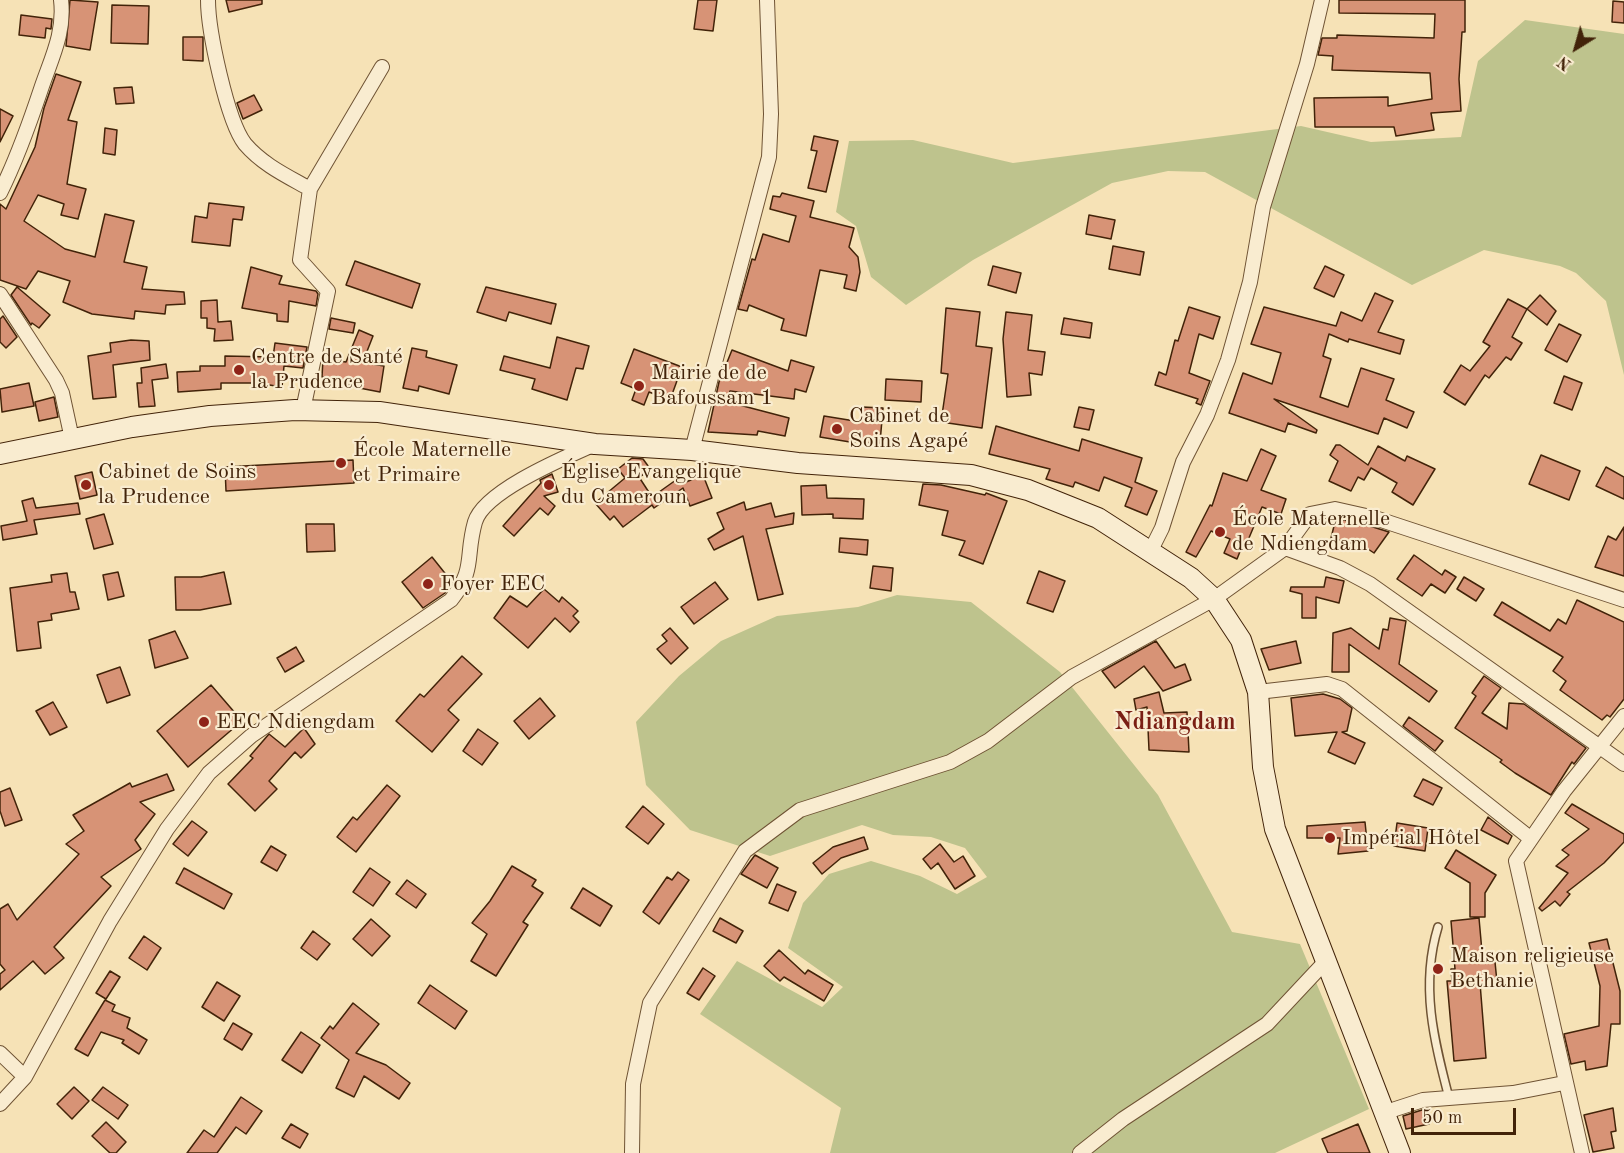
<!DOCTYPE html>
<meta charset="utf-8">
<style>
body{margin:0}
#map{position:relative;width:1624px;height:1153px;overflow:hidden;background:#f6e2b6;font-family:"Old Standard TT",serif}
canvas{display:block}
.north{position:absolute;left:1546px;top:18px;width:60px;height:60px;-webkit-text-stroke:4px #f9ecd0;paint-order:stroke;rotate:217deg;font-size:16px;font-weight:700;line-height:24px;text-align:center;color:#422309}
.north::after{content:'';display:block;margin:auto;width:21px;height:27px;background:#422309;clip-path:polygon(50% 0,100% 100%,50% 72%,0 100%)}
.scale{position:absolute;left:1411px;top:1108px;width:105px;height:27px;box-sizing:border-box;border:3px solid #422309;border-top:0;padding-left:8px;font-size:18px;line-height:21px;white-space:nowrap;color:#422309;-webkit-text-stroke:4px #f9ecd0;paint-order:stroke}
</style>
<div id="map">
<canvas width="1624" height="1153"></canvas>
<div class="north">N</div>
<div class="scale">50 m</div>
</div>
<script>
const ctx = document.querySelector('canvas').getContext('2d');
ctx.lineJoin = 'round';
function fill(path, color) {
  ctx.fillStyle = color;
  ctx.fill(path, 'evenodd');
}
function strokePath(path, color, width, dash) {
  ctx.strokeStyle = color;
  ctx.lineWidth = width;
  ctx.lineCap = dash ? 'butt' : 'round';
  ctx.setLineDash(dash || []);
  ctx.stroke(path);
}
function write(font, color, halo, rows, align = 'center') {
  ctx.font = font + ' "Old Standard TT",serif';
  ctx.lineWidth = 4.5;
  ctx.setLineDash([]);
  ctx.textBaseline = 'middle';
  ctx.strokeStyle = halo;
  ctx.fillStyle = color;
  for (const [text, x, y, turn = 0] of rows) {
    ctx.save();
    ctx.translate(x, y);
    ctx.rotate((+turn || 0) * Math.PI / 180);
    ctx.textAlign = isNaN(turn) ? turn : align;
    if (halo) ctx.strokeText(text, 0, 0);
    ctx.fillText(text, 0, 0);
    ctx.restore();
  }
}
fill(new Path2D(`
 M1525,20L1624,34V375L1606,301L1576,273L1560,266L1484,250L1412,285L1205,172L1168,171L1112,183L973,260L906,305L871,277L856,226L836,212L849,141L913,140L1013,163L1301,126L1371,142L1461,137L1478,61Z
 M897,595L971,602L1060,672L1158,795L1232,932L1300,944L1369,1109L1275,1153H830L841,1108L700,1014L737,961L822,1007L843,987L788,948L803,903L829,874L871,861L920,876L957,894L987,877L965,848L931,837L893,835L862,825L770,856L690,830L646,785L636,722L679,676L721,641L777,616L858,607Z`), '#bec38d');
const building = new Path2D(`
 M70,0L98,2L90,50L66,46Z
 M226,0H262V4L229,12Z
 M698,0H717L713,31L694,29Z
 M1339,0H1465V32H1462L1459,79L1461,111L1431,113L1434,130L1396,136L1394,127H1315L1314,98L1388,97V106L1432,99L1430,73L1332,70L1333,56L1318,55L1322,38H1337V35L1434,38L1435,14L1339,13Z
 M1613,1L1624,2V23L1612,22Z
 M112,5L149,6L148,44L111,43Z
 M21,15L52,19L51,29L46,28L45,38L19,35Z
 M183,37H203V61L183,60Z
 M56,74L81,82L68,120L77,122L67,184L86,189L78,219L61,215L64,204L38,195L24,221L65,249L95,257L105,214L134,221L124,262L147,267L142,289L184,292L185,304L166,305L165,314L135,311L134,319L92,314L63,302L70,281L38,271L26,289L0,280V204L6,209L35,147L44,108Z
 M132,87L134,103L116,104L114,88Z
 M254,95L262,110L243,119L237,103Z
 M0,109L13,116L0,142Z
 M105,128L117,130L115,155L103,153Z
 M814,136L838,141L826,192L808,188L817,151L811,150Z
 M782,193L814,201L810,217L854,228L849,247L858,257L860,272L856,291L844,288L847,275L820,270L806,336L781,330L784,319L749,305L747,311L738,309L752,259L755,260L763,234L789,242L796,216L770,209L773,196L780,197Z
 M209,203L244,207L242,220L233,219L230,246L192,242L195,216L207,218Z
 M1089,215L1115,220L1111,239L1086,234Z
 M1113,246L1144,252L1140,275L1109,269Z
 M355,261L420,284L412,308L346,285Z
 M993,266L1021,273L1016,293L988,285Z
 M1325,266L1344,275L1334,297L1314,288Z
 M251,267L282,276L279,284L316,291L318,294L316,306L289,301L288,322L277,321V314L242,308Z
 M17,287L50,315L39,328L32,323L31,325L11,295Z
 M486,287L556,304L551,324L509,312L506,321L477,312Z
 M1375,293L1393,301L1378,332L1404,340L1400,354L1349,339L1348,342L1329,334L1323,356L1331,359L1320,397L1348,407L1361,368L1394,379L1386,400L1414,412L1407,428L1384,418L1378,434L1274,399L1317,430L1316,433L1288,423L1285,432L1229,413L1243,373L1272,384L1281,353L1251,344L1264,307L1336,326L1341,312L1362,321Z
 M1540,295L1556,311L1547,325L1527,309Z
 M1508,299L1527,309L1512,337L1522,343L1511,360L1506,357L1489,378L1485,375L1465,405L1444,392L1461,365L1470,371L1490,346L1483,342Z
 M217,300L218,322L231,321L233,340L214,341L215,329L207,328V318H201V301Z
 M1189,307L1220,317L1213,339L1199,334L1189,373L1210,381L1201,405L1196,403L1198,399L1155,385L1159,372L1166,375L1175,340L1178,341Z
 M946,308L980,312L976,346L992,348L982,428L941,422L948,374L941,373Z
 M1006,312L1032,315L1028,350L1045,352L1042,375L1029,373L1031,395L1007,397L1003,339Z
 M3,316L17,337L6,348L0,342V319Z
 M331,318L355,323L353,333L329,329Z
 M1064,318L1092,323L1090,338L1061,334Z
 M1559,324L1581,335L1567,362L1545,350Z
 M359,330L373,336L364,359L366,363L384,366L380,392L349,386L350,381L322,377L323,359L346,362Z
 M557,337L589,346L583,369L576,368L567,400L532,389L535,379L500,370L504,356L550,368Z
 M131,340L149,341L150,360L113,365L116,397L93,399L88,356L111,352L110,343Z
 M275,343L307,347L303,368L284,366L282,387L257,383H221V389L178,392L177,372L200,371V366H225V356L273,357Z
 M412,348L427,351L426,357L457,365L449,394L419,386L418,391L403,388Z
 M634,349L682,367L670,400L649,392L644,405L632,400L636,389L621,383Z
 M732,350L788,371L791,360L814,367L806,392L795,389L794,399L730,391L728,402L789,418L785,436L758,431L757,435L708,432L719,382Z
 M166,364L168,378L152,380L155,406L139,407L137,383H142L141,368Z
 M1564,376L1582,383L1572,410L1554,403Z
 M886,379L922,381L921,402L885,400Z
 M29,383L34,406L2,412L0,389Z
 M54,397L58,417L39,421L35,402Z
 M862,407L883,408L880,443L850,442L820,437L824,416L861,422Z
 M1079,407L1094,410L1089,430L1074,427Z
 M996,426L1079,451L1082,439L1142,458L1135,482L1157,491L1147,515L1125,506L1132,488L1104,477L1099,491L1075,482L1073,487L1046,479L1050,469L989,454Z
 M1336,445H1340L1368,465L1378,446L1405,461L1407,456L1435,469L1413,505L1392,492L1397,483L1371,468L1364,480L1358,477L1351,491L1329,481L1338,461L1330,455Z
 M1261,449L1276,456L1261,490L1286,499L1281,514L1262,507L1246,545L1243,544L1237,559L1224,553L1230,539L1211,531L1196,557L1186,552L1210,505L1212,506L1223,473L1247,481Z
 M1541,455L1580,471L1569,500L1529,484Z
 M632,458L643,459L651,470L639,477L652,497L683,475L686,482L703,475L712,498L690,506L683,488L654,508L652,505L623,527L614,516L610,520L595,503L625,478L618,469Z
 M353,460L354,483L226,491L225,467Z
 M1606,467L1624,477V499L1596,486Z
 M92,472L97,495L80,499L75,476Z
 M552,474L558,492L544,496L555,506L548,515L540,508L514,536L503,526L541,483L540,480Z
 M923,484L941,485L985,495L986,493L1007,501L983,564L959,555L965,541L942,535L948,511L919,505Z
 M826,485L827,498L864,499L863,519L833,518V514L802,515L801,486Z
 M33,498L36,508L78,503L80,514L34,520L37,534L3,540L1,526L27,521L22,501Z
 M744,502L746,510L771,503L775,517L794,513L793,524L766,529L783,594L758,600L743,536L714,550L708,539L724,529L717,513Z
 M104,514L113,544L94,549L86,519Z
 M1336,518L1373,527L1389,532L1374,553L1365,547L1331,538Z
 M306,524H334L335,551L307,552Z
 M1624,527V576L1595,567L1608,536L1616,540Z
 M840,538L868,540L867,555L839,552Z
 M1414,555L1442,575L1445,570L1456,577L1445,593L1431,584L1422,596L1397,579Z
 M432,557L452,582L445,593L423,608L402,582Z
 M873,566L893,568L891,591L870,588Z
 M1039,571L1065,581L1053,612L1027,603Z
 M118,572L124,596L108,600L103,575Z
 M224,572L231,604L200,610H176L175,577H201Z
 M67,573L70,592H75L79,609L51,614L52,620L38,622L41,648L17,651L10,588L52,582L51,575Z
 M1326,577L1344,581L1339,603L1316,597V618H1302V594L1290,591L1291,587H1324Z
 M1464,577L1484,589L1476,601L1457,589Z
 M715,582L728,599L694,624L681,607Z
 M544,589L559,602L562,597L578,611L573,616L579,622L570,632L555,618L528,648L494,618L510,596L527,607Z
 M1577,600L1624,622V699L1610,717L1607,715L1602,720L1560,690L1566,681L1553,671L1563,657L1494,615L1502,602L1550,631L1558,619L1566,624Z
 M1390,618L1406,621L1399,664L1437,691L1429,702L1349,644V672H1332L1333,633L1351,628L1379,649L1383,629L1388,630Z
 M670,628L688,648L671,664L657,649L667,641L662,635Z
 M175,631L188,658L155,668L149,640Z
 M1156,641L1175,668L1185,664L1191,680L1163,691L1144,666L1115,688L1102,671Z
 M1296,641L1301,663L1269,670L1261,649Z
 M296,647L304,661L285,672L277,658Z
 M462,656L482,674L448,710L459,720L432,752L396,721L420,694L424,697Z
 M120,667L130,695L107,703L97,675Z
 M1484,676L1501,688L1482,713L1507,729L1509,703L1524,704L1586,748L1574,764L1572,762L1551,795L1515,773L1500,762L1502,760L1455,728L1476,696L1472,693Z
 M211,685L242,721L188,767L157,731Z
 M1159,692L1164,713L1187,712L1189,752L1149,750L1147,707L1136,710L1134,699Z
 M1323,694L1340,699L1352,708L1347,731L1342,732L1365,743L1355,764L1328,752L1337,732L1295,736L1291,698Z
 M540,698L555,716L529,739L514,721Z
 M53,702L67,727L50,735L36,711Z
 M1409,717L1443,741L1435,751L1403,726Z
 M304,728L315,744L301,758L295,752L269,781L277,789L255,811L228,784L253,758L250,756L269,734L285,747Z
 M478,729L498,743L482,765L463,751Z
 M167,774L174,790L140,802L155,814L135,840L141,849L101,877L111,886L54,947L64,958L45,974L33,961L0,990V974L5,970L0,964V909L8,904L17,920L79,854L66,844L84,831L73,815L130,783L132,787Z
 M1423,779L1442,788L1433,805L1414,796Z
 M387,785L400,796L356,852L337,837L353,817L357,820Z
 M10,788L22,820L5,826L0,811V792Z
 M1572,804L1624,834V842L1604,863L1567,892L1570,894L1560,906L1555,901L1542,911L1539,908L1568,873L1556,866L1569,855L1562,850L1589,829L1565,813Z
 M643,806L664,824L648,844L626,827Z
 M1488,817L1512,836L1508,844L1481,830Z
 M192,821L207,832L188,856L173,844Z
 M1365,822L1368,851L1338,854L1340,838H1307V826Z
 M1397,823L1428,828L1425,851L1394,846Z
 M864,837L868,849L841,858L822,874L813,863L833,847Z
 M940,844L954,862L963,856L975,876L955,889L938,863L931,869L923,859Z
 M271,846L286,855L277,871L261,862Z
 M1456,850L1496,875L1485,893V917H1470V883L1445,868Z
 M755,855L778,868L767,888L741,874Z
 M512,866L536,880L532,886L543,893L523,922L528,925L496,976L471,961L487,934L472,923L490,901Z
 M184,868L232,894L224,909L176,883Z
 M370,868L390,882L373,906L353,892Z
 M678,872L689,880L659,924L643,912L667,877L672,880Z
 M407,880L426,894L416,908L396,894Z
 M777,884L796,892L788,911L769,903Z
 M583,888L612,906L600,926L571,908Z
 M720,918L743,931L736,943L713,931Z
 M1479,918L1483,963L1495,962L1497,982L1480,983L1486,1058L1454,1061L1447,981H1452L1451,969H1455L1451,921Z
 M371,919L390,936L372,956L353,939Z
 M313,931L330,944L317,960L301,948Z
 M144,936L161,948L147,970L129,958Z
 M1607,939L1620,991V1024H1611L1607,1066L1586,1070L1585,1061L1571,1064L1564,1034L1599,1026L1600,986L1589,943Z
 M779,950L805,974L808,970L833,985L824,1001L784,977L780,981L764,966Z
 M703,968L715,976L699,1000L687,993Z
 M110,971L120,977L106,999L96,993Z
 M217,982L240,996L224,1021L202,1007Z
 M430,985L467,1011L455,1029L418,1003Z
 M105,1000L115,1005L112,1011L130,1018L127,1028L147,1040L139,1054L122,1043L124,1040L101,1032L88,1056L75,1049Z
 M353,1003L379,1024L356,1053L386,1065L410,1083L399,1099L364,1076L354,1097L336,1088L349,1060L321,1038L330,1026L333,1029Z
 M233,1023L252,1034L242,1050L224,1039Z
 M301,1032L320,1045L302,1073L282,1060Z
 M74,1087L89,1101L72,1119L57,1104Z
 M103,1087L128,1105L118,1119L92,1100Z
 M241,1097L262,1111L246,1134L236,1127L217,1153H187L204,1130L214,1137Z
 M1613,1108L1616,1131L1611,1132L1614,1148L1593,1152L1584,1115Z
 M1425,1109L1429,1124L1406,1129L1403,1116Z
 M106,1122L126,1142L116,1153H110L92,1136Z
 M291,1124L308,1134L300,1148L282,1138Z
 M1358,1124L1370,1153H1328L1322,1139Z`);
fill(building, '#d79376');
strokePath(building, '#422309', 1.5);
const lane = new Path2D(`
 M1438,927C1420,986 1434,1040 1449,1098`);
const street = new Path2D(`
 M208,0C208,30 227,121 245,144C263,165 287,176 310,189
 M0,193C17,159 29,125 41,89C51,59 65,33 61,0
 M0,294L56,380L62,393L72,439
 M303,410L328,291L300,260L310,189L382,67
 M692,450L769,157L771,114L767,0
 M1285,548L1310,514L1335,509L1375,518L1624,600
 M1151,550L1162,528L1183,462L1207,415L1228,360L1250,282L1263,207L1307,64L1322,0
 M1258,692L1327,684L1342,689L1530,838
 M0,1053L25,1077
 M0,1104L25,1077L110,921L167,829L209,773L251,736L451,600C476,569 465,557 475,522C484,491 566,457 595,444
 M1383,1113L1423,1100L1513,1093L1564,1083
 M632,1153L633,1084L650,1003L745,851L800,810L950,762L988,741L1072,677L1214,599L1285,548L1340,568L1370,584L1624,764
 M1080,1153L1123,1119L1267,1024L1326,961
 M1582,1153L1516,861L1564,791L1624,716`);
const secondary = new Path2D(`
 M0,454L132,427L210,416L295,410L379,412L595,444L692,450L798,463L971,475L1028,490L1098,518L1191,578L1214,599L1241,640L1258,692L1263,767L1275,829L1400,1153`);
strokePath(lane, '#6f5334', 10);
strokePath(street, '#6f5334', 16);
strokePath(secondary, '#422309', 22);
strokePath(lane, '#f9ecd0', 7);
strokePath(street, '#f9ecd0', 14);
strokePath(secondary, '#f9ecd0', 20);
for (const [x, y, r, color] of [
 [239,370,6,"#8f2418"],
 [639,386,6,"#8f2418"],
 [837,429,6,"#8f2418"],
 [341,463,6,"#8f2418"],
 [86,485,6,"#8f2418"],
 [549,485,6,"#8f2418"],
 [1220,532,6,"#8f2418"],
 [428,584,6,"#8f2418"],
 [204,722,6,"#8f2418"],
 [1330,838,6,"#8f2418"],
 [1438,969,6,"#8f2418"]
]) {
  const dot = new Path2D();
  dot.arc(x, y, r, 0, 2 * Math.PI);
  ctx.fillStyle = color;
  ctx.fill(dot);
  strokePath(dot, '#f9ecd0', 2);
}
write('22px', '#422309', '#f9ecd0', [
 ["Centre de Santé",251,357],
 ["la Prudence",251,382],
 ["Mairie de de",651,373],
 ["Bafoussam 1",651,398],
 ["Cabinet de",849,416],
 ["Soins Agapé",849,441],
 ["École Maternelle",353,450],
 ["et Primaire",353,475],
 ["Cabinet de Soins",98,472],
 ["la Prudence",98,497],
 ["Église Evangelique",561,472],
 ["du Cameroun",561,497],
 ["École Maternelle",1232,519],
 ["de Ndiengdam",1232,544],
 ["Foyer EEC",440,584],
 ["EEC Ndiengdam",216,722],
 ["Impérial Hôtel",1342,838],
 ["Maison religieuse",1450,956],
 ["Bethanie",1450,981]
], 'left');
write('bold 24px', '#7a1f14', '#f9ecd0', [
 ["Ndiangdam",1175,723]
]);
</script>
